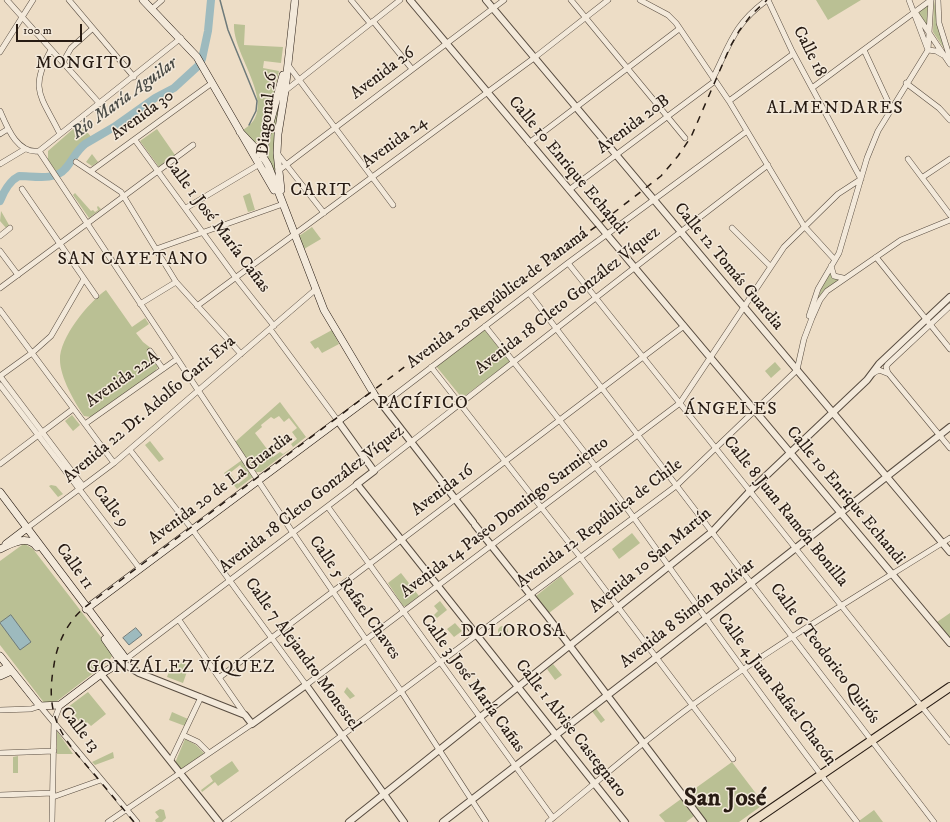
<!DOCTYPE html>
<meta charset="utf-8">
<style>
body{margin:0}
#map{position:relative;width:950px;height:822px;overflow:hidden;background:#edddc6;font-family:"IM FELL DW Pica",serif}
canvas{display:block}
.scale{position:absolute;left:16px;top:24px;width:66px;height:18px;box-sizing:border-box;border:2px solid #271b13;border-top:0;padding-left:5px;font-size:12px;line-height:14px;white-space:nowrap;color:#271b13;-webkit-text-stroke:3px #f3e9da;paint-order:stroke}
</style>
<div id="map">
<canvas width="950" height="822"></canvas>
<div class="scale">100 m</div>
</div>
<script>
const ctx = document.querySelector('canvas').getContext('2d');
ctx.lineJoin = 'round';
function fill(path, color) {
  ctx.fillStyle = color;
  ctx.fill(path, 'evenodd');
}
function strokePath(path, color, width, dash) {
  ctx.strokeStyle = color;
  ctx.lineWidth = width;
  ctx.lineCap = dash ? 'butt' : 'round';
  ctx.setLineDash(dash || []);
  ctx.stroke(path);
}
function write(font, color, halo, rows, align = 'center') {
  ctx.font = font + ' "IM FELL DW Pica",serif';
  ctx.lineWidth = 3;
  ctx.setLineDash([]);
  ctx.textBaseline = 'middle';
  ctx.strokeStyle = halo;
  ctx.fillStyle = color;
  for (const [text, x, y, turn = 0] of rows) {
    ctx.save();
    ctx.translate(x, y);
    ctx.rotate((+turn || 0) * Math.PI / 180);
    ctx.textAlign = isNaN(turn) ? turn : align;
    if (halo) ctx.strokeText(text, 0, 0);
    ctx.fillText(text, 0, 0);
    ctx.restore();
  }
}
fill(new Path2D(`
 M816,0H861L828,20Z
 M934,0L939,31L945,50L933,32Z
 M928,5L927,27L918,12Z
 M234,24L245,25L244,45L283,47L281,63L264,61L263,68L279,71L264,136L261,140L253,143L243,130C282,108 232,56 234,24Z
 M280,96L281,97L280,195L266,157V148Z
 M80,123L92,138L76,149L64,167L57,173L48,160V151Z
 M157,129L175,155L159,167L140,141Z
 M92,154L98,162L92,166L86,162Z
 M75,193L91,211L93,210L95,212L98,210L97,207L98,206L101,209L89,218L73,195Z
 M250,193L255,210L248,212L243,196Z
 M1,211L9,225L6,228L0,221Z
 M312,227L321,239L304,249L299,236Z
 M830,273L839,280L822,293L818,299L823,283Z
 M106,290L132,327L145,318L149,324L136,333L143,342L152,349L148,352L158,367L153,374L91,417L84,416C75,403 60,377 60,360C59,338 89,302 106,290Z
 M484,329L510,362L462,398L436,366Z
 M332,330L339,344L322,353L318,347L315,349L310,342Z
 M775,362L781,369L771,378L765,371Z
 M280,402L306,437L261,472H256L235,442ZM279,416L284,422L289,418L297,428L292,432L297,439L291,444L293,447L283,454L280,452L273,457L255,433L262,427L261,425L271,417L274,419Z
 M72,415L80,425L73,431L65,421Z
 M150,441L164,459L159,462L145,445Z
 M242,460L253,477L237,489L224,473ZM240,465L248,476L238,484L230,473Z
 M51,485L56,486L63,494L58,497L49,486Z
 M632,533L640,543L619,559L612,549Z
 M25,544L33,549L111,650L112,656L109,661L52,705L45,704L0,645V561L22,545Z
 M401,573L419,596L406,606H403L388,583Z
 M561,576L574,594L549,613L536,596Z
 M440,601L447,610L437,618L434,615L438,611L434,606Z
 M950,613V638L937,622Z
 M455,623L462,631L454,637L447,629Z
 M498 631a5 5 0 1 1 10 0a5 5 0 1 1-10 0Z
 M177,660L189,666L183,683L167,677L171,666H175Z
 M553,664L562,675L555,680L547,669Z
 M347,687L355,696L350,699L344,692Z
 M88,692L106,714L91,726L87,722L83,726L68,707Z
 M595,707L605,720L601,723L591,710Z
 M172,712L188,719L185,726L169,720Z
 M57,731L73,754H57Z
 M185,739L196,745L204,753L181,770L175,763Z
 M113,752L114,758L95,765L92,762Z
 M18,756V773H13V757Z
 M232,761L239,771L218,786L215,782L202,792L201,790L213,781L210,776Z
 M732,762L764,804L739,822H706L686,795Z
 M681,799L694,816L686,822H665L659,815Z
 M160,809L164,810L166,818L162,822H156L155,820L159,817L155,812Z
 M874,810L883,822H860L859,821Z`), '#bac094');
const water = new Path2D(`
 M11,615L31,642L20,650L0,623Z
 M136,628L142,635L129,645L123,638Z`);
fill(water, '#9dbabe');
strokePath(water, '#6e7a7a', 1);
strokePath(new Path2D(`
 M220,0L228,30L257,101L256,111L249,125`), '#6e7a7a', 1.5);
strokePath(new Path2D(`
 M0,201C4,191 9,181 19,176C33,176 55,181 65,169C73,160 76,151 85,144L114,127L155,98L174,88L198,66L202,59L208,31L211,0`), '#9dbabe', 8);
const minor = new Path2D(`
 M7,0L100,104
 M69,0L134,77
 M351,0L370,23
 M571,0L685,138
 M640,0L668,15L676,23L729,101L804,226L835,260
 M768,0L792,51L861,179
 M909,0L928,50
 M938,0L939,23L950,58
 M153,8L162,0
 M915,12L950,64
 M373,21L412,69
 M51,50C28,90 42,97 60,134
 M864,50L891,108
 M928,50L936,51L943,55
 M0,52L33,0
 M63,62L71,48L92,29
 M288,65L393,205
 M713,78C730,44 734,24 767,0
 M906,83L939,108L950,120
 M812,88L931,0
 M285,91L400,0
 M729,101L793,54
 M0,111C7,127 17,154 39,151
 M0,134L8,129
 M135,140L236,278L274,326
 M529,143L679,29
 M39,151L293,533L401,691L486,822
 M39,151L181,38
 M277,153L324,213
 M908,159L950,215
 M76,162L121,192L176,282L241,354
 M0,164L25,149
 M91,171L212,83
 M278,171L504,0
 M923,177L950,159
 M22,189L96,296
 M569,190L715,81
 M186,208L258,165
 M732,228L770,266
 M0,236L10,228
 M156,249L283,204
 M0,251L18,275
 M876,257L950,349
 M568,263L950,742
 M831,266L834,276L843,278
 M0,288L193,145
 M529,293L934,822
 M140,304L176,282
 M197,306L534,58L608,0
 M0,310L114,463
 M809,316L818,289L839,253L867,158L878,131L928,50L931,0
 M485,326C535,389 586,452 634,518C707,620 780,722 857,822
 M270,329L338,421
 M150,351L163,369
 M431,367L581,558L733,759
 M888,373L886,367L888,364L950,306
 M872,374L879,370L889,374L950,448
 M0,376L83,486
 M0,376L32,353L51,336L84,279
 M0,385L140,569
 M382,405L568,263L747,131
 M85,424L177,359
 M130,450L192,529L306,685L680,403L784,247L838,194L861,179
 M0,464L73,409
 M374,471C505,369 635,266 768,165
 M328,507L553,818
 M27,528L114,463L315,290
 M179,620L245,715
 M126,659L357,484
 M220,677L684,326
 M0,710L31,709L40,706L137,822
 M183,735L198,742L209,753
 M0,753L54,751
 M171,760L201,697
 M0,795L53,793
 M53,797L101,780
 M52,822L54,721L60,705
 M108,822L252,724
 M226,822L676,486L797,370L804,339L812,318L820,300L827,291L901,240L950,220
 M548,822C596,783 643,741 694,704C776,644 864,592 950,538`);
const tertiary = new Path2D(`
 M410,0L950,643
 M486,0L950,552
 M374,394L473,522
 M338,421L374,471L357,484L625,822
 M475,525L548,617L703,822
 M121,662L139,673L245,715L252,724L306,685L404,822
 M101,674L219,822
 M349,822L713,531L750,491L867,380L879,364L950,297
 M443,822L657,657L950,427`);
const secondary = new Path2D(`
 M143,0L197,57L274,190
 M263,158L266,138L283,75
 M281,190L277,153L278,134L285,91L295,0
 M0,492L126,659L101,674L60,705L40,706L0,656
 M6,544L27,528
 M0,549C11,544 27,534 37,547
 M86,609L374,394L324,310L268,165L262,155L240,132
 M105,639L121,662
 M0,671L8,667
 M0,676L11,671`);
const trunk = new Path2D(`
 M752,822L950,687`);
strokePath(minor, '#584c40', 6);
strokePath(tertiary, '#584c40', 8);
strokePath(secondary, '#271b13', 8);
strokePath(trunk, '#271b13', 10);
strokePath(minor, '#f3e9da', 5);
strokePath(tertiary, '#f3e9da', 6);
strokePath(secondary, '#f3e9da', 7);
strokePath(trunk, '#edddc6', 8);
strokePath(new Path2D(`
 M134,822C121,806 108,791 95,775C62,738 44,717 54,665C57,643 68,621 85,607L447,335L598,225L661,176L678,156L691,137L730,47L739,31L752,14L767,0`), '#271b13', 1.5, [7, 7]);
write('17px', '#271b13', '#f3e9da', [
 ["Calle 18",809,52,63],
 ["Avenida 26",383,74,-37],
 ["Diagonal 26",268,114,-84],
 ["Avenida 30",143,116,-36],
 ["Avenida 20B",634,125,-37],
 ["Avenida 24",395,143,-36],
 ["Calle 10 Enrique Echandi",567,166,50],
 ["Calle 1 José María Cañas",216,225,53],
 ["Calle 12 Tomás Guardia",728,267,50],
 ["Avenida 20 República de Panamá",498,299,-37],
 ["Avenida 18 Cleto González Víquez",568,301,-38],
 ["Avenida 22A",123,380,-35],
 ["Avenida 22 Dr. Adolfo Carit Eva",150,410,-40],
 ["Avenida 20 de La Guardia",221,489,-37],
 ["Avenida 16",443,491,-37],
 ["Calle 10 Enrique Echandi",845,496,50],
 ["Avenida 18 Cleto González Víquez",312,500,-38],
 ["Calle 9",110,507,52],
 ["Calle 8 Juan Ramón Bonilla",785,512,51],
 ["Avenida 14 Paseo Domingo Sarmiento",505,518,-37],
 ["Avenida 12 República de Chile",600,524,-37],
 ["Avenida 10 San Martín",651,561,-40],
 ["Calle 11",74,567,54],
 ["Calle 5 Rafael Chaves",354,598,55],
 ["Avenida 8 Simón Bolívar",688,614,-38],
 ["Calle 6 Teodorico Quirós",824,654,53],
 ["Calle 7 Alejandro Monestel",302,655,54],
 ["Calle 3 José María Cañas",472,684,54],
 ["Calle 4 Juan Rafael Chacón",776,690,53],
 ["Calle 1 Alvise Castegnaro",570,729,52],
 ["Calle 13",79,730,51]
]);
ctx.letterSpacing = '1px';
write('18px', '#271b13', '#f3e9da', [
 ["MONGITO",84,64],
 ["ALMENDARES",835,109],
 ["CARIT",321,191],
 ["SAN CAYETANO",133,260],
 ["PACÍFICO",423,404],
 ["ÁNGELES",731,410],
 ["DOLOROSA",513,632],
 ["GONZÁLEZ VÍQUEZ",181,668]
]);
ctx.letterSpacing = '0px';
write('italic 18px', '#4a4b46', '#f3e9da', [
 ["Río María Aguilar",125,99,-36]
]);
write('bold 25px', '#271b13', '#f3e9da', [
 ["San José",725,800]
]);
</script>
